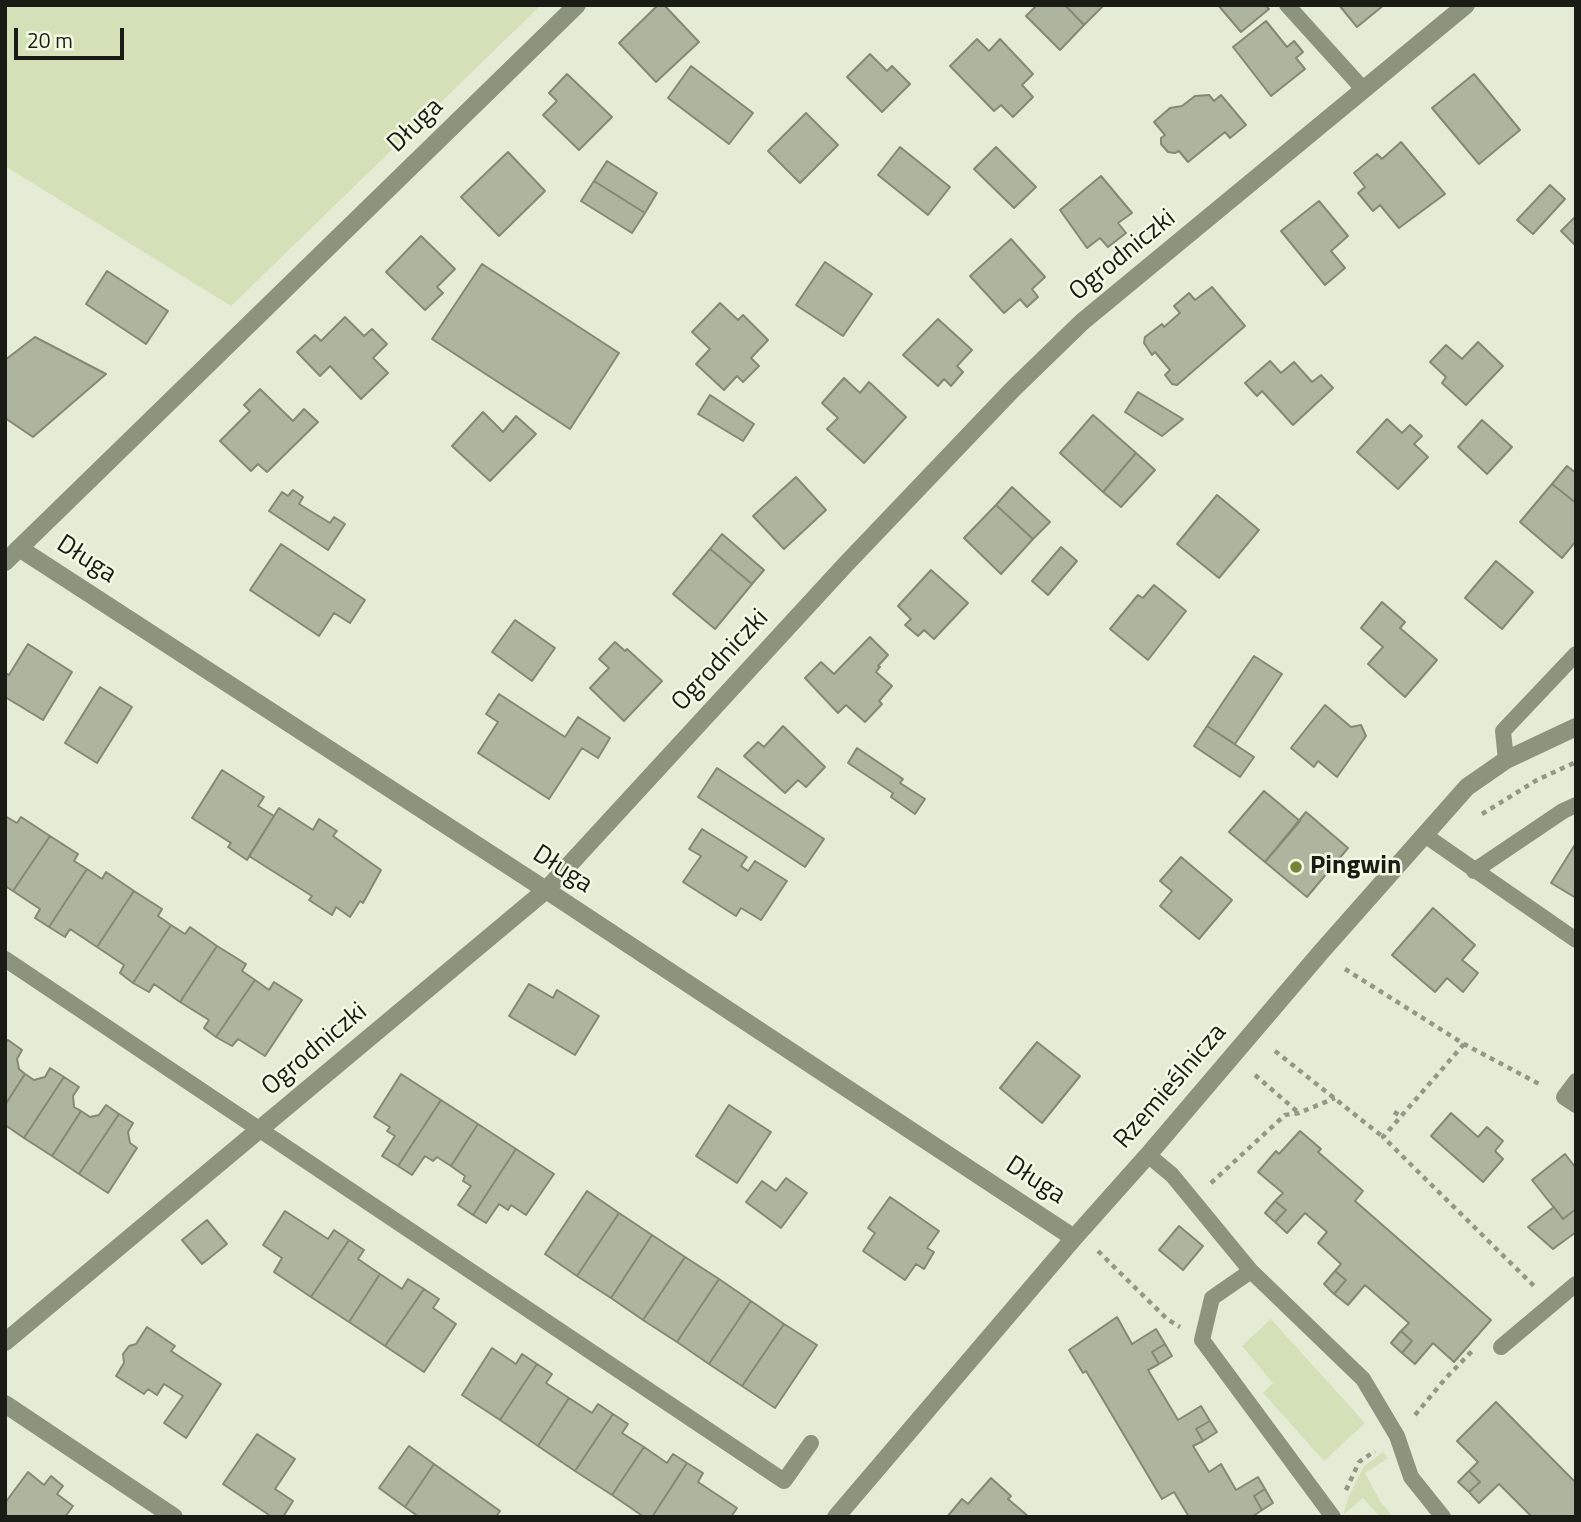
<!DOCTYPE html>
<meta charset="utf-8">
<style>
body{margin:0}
#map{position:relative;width:1581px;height:1522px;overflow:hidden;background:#e5ecd6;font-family:"Titillium Web",sans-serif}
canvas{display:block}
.frame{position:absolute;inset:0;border:7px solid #191c14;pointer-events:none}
.scale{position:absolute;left:14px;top:28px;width:110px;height:32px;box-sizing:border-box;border:4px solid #191c14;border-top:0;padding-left:9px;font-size:21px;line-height:24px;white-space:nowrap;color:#191c14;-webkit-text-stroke:5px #f3fae3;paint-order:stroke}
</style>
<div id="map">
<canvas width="1581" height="1522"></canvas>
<div class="frame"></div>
<div class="scale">20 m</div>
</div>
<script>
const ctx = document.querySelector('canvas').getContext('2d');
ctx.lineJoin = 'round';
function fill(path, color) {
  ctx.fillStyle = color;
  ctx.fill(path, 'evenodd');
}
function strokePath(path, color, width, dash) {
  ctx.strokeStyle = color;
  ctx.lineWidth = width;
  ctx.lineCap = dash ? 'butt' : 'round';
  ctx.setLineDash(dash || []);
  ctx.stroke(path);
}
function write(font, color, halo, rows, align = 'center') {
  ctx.font = font + ' "Titillium Web",sans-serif';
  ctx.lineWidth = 5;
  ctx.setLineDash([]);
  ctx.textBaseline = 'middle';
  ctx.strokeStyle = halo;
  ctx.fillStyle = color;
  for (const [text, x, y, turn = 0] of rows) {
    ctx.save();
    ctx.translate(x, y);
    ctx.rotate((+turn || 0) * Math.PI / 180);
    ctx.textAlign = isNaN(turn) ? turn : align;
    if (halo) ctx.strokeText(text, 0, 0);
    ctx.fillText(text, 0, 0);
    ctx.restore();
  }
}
fill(new Path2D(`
 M5,5H541L231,306L5,166Z
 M1271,1319L1365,1423L1324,1461L1263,1393L1273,1383L1242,1346Z
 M1383,1452L1388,1458L1365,1473L1380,1501L1393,1517H1380L1363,1498L1343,1515L1349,1496L1364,1466Z`), '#d4e0b8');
const building = new Path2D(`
 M658,5H664L699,42L656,82L619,43Z
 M1037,5H1065L1084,25L1060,50L1026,16Z
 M1065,5H1104L1084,25Z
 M1218,5H1265L1269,9L1241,32Z
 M1339,5H1384L1357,27Z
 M1266,21L1287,47L1294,41L1303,52L1296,58L1305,69L1271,96L1233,47Z
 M977,39L989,51L1000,39L1033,74L1022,85L1033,97L1013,117L1001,105L994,111L950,66Z
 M870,54L887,71L892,66L910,84L882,112L847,77Z
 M691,66L753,113L729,144L668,98Z
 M567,74L612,117L579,150L543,115L557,101L549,93Z
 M1474,74L1520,130L1479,164L1432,108Z
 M1209,95L1214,101L1221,95L1246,125L1230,138L1225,132L1188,162L1179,151L1175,153L1168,152L1161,144V138L1165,135L1154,122L1170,108L1182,106L1195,96Z
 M806,113L838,145L800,183L768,151Z
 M1401,142L1445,194L1399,228L1380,205L1373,211L1358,193L1365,187L1354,173L1377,154L1382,159Z
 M900,147L950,187L928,215L878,175Z
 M996,147L1036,187L1014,208L974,169Z
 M508,152L545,191L499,236L461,197Z
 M607,161L657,193L645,213L594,181Z
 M1101,176L1132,213L1118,223L1126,233L1108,247L1100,238L1087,248L1060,210Z
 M594,181L645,213L632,233L581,201Z
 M1550,185L1565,199L1533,234L1517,220Z
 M1319,201L1348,236L1331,251L1345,268L1325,285L1281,231Z
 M1576,216V246L1561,231Z
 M421,236L455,269L437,287L443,293L425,310L386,272Z
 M1011,239L1045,277L1032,289L1038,297L1027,307L1020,299L1004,313L970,276Z
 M825,262L872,294L843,336L796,305Z
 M482,264L619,353L570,429L432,339Z
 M107,271L168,311L146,344L86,304Z
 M1212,287L1245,326L1177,385L1172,384L1165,375L1170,370L1155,352L1152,355L1144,343L1145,337L1162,324L1164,327L1180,313L1174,306L1189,293L1195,300Z
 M720,303L738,320L743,315L768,340L751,358L759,366L743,382L737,376L724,390L696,364L710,349L692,332Z
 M345,317L364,336L372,329L387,344L373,358L388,373L361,399L330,366L320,376L297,352L315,335L321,341Z
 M938,319L972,350L957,366L963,372L951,386L944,379L938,386L903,355Z
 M35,337L106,374L33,437L5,418V360Z
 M1478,342L1503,366L1466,405L1442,383L1446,377L1430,362L1446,345L1462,359Z
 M1270,361L1281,373L1294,362L1312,382L1321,375L1333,388L1293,425L1262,391L1257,396L1245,383Z
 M844,378L860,393L869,382L906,417L864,463L827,429L838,418L822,403Z
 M260,389L293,421L304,409L318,422L267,472L258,464L251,471L220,441L250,411L244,405Z
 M1138,392L1183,419L1162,436L1125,412Z
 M710,395L754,424L743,441L698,414Z
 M483,412L503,432L516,416L536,434L490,481L452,446Z
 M1093,415L1136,453L1103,492L1060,453Z
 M1387,419L1402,433L1410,425L1422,436L1414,444L1428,457L1398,489L1357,452Z
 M1482,420L1512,447L1487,474L1458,447Z
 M1136,453L1155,470L1121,507L1103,492Z
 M1567,466L1576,473V503L1552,484Z
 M796,477L826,510L784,549L753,516Z
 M1552,484L1576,503V541L1562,558L1520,522Z
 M1012,487L1050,522L1033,539L996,505Z
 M293,490L303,497L299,504L330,523L334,517L345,524L328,550L269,511L282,492L288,496Z
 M1217,495L1259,530L1219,578L1177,544Z
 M996,505L1033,539L1001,574L964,538Z
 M722,534L764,570L752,584L710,549Z
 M281,544L365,600L350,623L334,613L319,636L250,590Z
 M1061,547L1077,561L1048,595L1032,581Z
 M710,549L752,584L715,629L673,594Z
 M1496,561L1533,592L1502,629L1465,598Z
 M931,570L968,603L934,639L924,630L918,636L905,625L911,619L898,606Z
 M1154,585L1186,611L1148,660L1110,629L1138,595L1143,598Z
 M1382,602L1405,622L1400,628L1437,660L1405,697L1368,664L1383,647L1361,628Z
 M515,620L555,648L532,681L492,652Z
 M870,637L888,655L878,666L880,667L876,672L892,686L879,701L882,704L865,722L846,705L838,713L805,678L821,662L834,674Z
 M615,642L625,651L627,649L662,681L624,721L590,688L609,668L599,659Z
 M28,644L72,672L43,720L5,697V673L9,675Z
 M1254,656L1282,674L1235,744L1207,726Z
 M100,687L132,707L97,763L65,743Z
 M499,694L565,737L578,717L610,738L598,758L582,748L549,799L478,753L498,722L486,714Z
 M1325,705L1351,727L1361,725L1366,736L1337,777L1318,761L1314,767L1291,748Z
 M783,726L825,767L806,787L798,780L785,793L744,756L758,742L764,747Z
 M1207,726L1254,757L1240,777L1194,746Z
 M857,748L903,779L900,783L925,799L915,814L891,797L893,793L848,763Z
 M717,768L824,839L805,867L698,797Z
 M222,770L264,797L258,806L274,816L247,860L228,847L231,843L192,818Z
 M1264,791L1300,821L1265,862L1229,832Z
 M279,808L313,830L319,819L337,831L333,836L381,870L363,903L360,901L350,917L336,907L332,915L309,900L312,896L249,856Z
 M1306,812L1348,848L1307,897L1265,862Z
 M5,816L17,823L21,817L50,836L13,891L5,886Z
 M702,829L747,857L741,866L748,871L755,861L787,881L761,920L741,908L736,916L683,882L701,856L689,849Z
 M50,836L78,854L74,861L87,869L49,927L35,918L40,909L13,891Z
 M1576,843V898L1551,883Z
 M1181,857L1232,900L1199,939L1160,906L1172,891L1160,881Z
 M87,869L102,879L106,872L134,891L97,947L70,929L65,937L49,927Z
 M134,891L162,909L158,916L171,925L133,983L120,973L124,965L97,947Z
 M1433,908L1475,945L1462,960L1478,973L1463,992L1447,978L1435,992L1392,955Z
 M171,925L185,934L190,927L217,946L180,1002L154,984L149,992L133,983Z
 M217,946L246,964L242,971L255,980L216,1037L204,1028L209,1020L180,1002Z
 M255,980L269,990L274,982L302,1000L265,1056L238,1039L232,1046L216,1037Z
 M529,984L553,998L557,990L599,1016L575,1055L509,1016Z
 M8,1040L22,1050L17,1059L19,1069L25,1074L5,1105V1043Z
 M1037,1042L1080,1076L1042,1123L1000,1088Z
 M50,1068L64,1077L24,1138L5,1125V1105L25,1074L34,1080L45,1077Z
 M401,1074L441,1100L398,1166L382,1156L395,1136L387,1131L390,1127L374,1117Z
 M64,1077L79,1087L73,1096L74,1107L81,1111L52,1156L24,1138Z
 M441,1100L478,1124L451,1166L437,1157L433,1161L425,1156L412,1175L398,1166Z
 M106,1105L119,1114L79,1174L52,1156L81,1111L90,1117L99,1115Z
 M729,1105L771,1132L737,1183L696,1156Z
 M1451,1113L1478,1137L1487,1127L1503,1141L1495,1151L1503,1159L1483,1182L1431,1136Z
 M119,1114L133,1123L128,1132L130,1143L137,1148L108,1193L79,1174Z
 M478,1124L516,1149L473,1215L458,1205L471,1186L463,1181L465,1176L451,1166Z
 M1300,1131L1321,1149L1318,1152L1363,1191L1355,1201L1491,1320L1454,1362L1433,1343L1415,1364L1402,1353L1412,1341L1401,1331L1409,1323L1365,1285L1348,1305L1334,1294L1346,1280L1335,1271L1341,1264L1318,1243L1327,1232L1305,1213L1287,1233L1275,1222L1286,1210L1275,1201L1283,1193L1258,1172L1276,1151L1279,1154Z
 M516,1149L554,1174L526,1215L511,1205L508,1210L499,1204L486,1223L473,1215Z
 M1565,1154L1576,1168V1209L1563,1219L1532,1180Z
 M786,1178L807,1193L781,1228L746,1202L762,1181L776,1191Z
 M587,1191L619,1213L577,1276L545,1254Z
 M890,1197L939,1231L927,1248L934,1252L924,1269L916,1264L905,1280L863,1251L875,1233L868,1228Z
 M1275,1201L1286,1210L1275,1222L1265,1213Z
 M1554,1207L1563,1219L1576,1209V1232L1553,1249L1528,1227Z
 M285,1211L328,1239L334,1230L349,1240L311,1297L274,1272L282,1258L263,1245Z
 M619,1213L652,1235L611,1298L577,1276Z
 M207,1220L227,1244L202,1264L182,1240Z
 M1179,1226L1203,1246L1183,1270L1159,1250Z
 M652,1235L685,1257L643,1320L611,1298Z
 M349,1240L364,1250L358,1259L380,1274L349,1322L311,1297Z
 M685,1257L719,1279L677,1342L643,1320Z
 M1335,1271L1346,1280L1334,1294L1324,1284Z
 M380,1274L402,1289L408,1279L424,1289L385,1346L349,1322Z
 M719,1279L751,1301L709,1364L677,1342Z
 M424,1289L439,1299L433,1308L456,1324L424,1372L385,1346Z
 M751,1301L784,1324L742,1386L709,1364Z
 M1117,1317L1132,1344L1156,1329L1165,1344L1152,1352L1159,1364L1148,1370L1178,1420L1201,1406L1210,1421L1196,1429L1203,1441L1193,1446L1209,1472L1221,1464L1236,1490L1258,1477L1265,1489L1254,1496L1262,1510L1252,1517H1189L1174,1492L1162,1499L1086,1371L1083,1373L1069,1350Z
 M784,1324L817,1345L775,1408L742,1386Z
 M147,1327L175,1346L171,1351L221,1384L186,1438L164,1423L183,1396L164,1384L157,1395L148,1389L144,1394L116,1376L124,1363L123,1354L129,1346L136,1344Z
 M1401,1331L1412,1341L1402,1353L1391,1343Z
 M1165,1344L1172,1356L1159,1364L1152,1352Z
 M492,1348L516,1364L522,1354L537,1364L500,1420L462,1395Z
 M537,1364L552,1374L546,1383L569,1398L538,1446L500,1420Z
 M569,1398L592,1413L598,1404L613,1414L575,1471L538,1446Z
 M1496,1402L1576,1483V1517H1532L1499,1484L1479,1503L1469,1492L1480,1482L1469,1471L1478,1462L1457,1441Z
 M613,1414L628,1424L622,1433L644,1447L612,1495L575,1471Z
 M1210,1421L1217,1432L1203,1441L1196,1429Z
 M257,1434L295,1459L275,1489L293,1501L283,1517H272L223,1484Z
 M409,1446L434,1464L405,1507L379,1488Z
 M644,1447L667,1463L673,1454L687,1463L652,1517H644L612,1495Z
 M687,1463L703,1473L698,1482L737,1508L731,1517H652Z
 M434,1464L500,1511L496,1517H419L405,1507Z
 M1469,1471L1480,1482L1469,1492L1458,1482Z
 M28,1472L44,1485L51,1476L63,1486L57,1494L73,1506L65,1517H8L5,1515V1503Z
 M991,1478L1011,1496L1008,1499L1029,1517H947L962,1499L968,1504Z
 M1265,1489L1273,1503L1262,1510L1254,1496Z`);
fill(building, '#aeb59f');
strokePath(building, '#838974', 2);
strokePath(new Path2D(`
 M1482,814L1537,780L1576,762
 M1345,969L1464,1044L1541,1085
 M1464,1044L1383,1137L1534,1286
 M1275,1051L1383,1137
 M1255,1075L1299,1113
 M1394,1112L1401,1116
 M1211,1183L1285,1115L1299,1113L1335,1098
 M1098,1251L1167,1319L1180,1327
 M1415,1415L1445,1379L1475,1348
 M1346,1490L1359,1462L1375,1451`), '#939888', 4.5, [5, 5]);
strokePath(new Path2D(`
 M1287,5L1364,90
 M1506,760L1503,731L1576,654
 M1426,836L1576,940
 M1474,871L1563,811L1576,805
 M5,959L784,1481L811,1443
 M1576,1081L1564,1097L1576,1105
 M1148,1155L1172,1175L1251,1271L1363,1379L1397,1436L1411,1477L1443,1517
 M1251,1271L1212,1298L1202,1340L1333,1517
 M1501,1347L1576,1284`), '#8d947d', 16);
strokePath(new Path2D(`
 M19,548L546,890L1074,1238
 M5,562L577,5
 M5,1342L546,890L846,564L1013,389L1082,322L1466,5
 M5,1404L174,1517
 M836,1517L1074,1238L1148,1155L1321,952L1467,787L1506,760L1576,727`), '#8d947d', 18);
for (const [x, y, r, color] of [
 [1296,867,7,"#738637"]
]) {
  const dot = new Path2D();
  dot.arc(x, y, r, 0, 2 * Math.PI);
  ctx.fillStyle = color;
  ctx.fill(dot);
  strokePath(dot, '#f3fae3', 2.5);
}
write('26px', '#191c14', '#f3fae3', [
 ["Długa",416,126,-44],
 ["Ogrodniczki",1123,256,-39],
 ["Długa",86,560,33],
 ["Ogrodniczki",721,661,-47],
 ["Długa",562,870,33],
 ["Ogrodniczki",315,1050,-40],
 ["Rzemieślnicza",1171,1087,-49],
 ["Długa",1035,1181,33]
]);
write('bold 26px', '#191c14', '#f3fae3', [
 ["Pingwin",1310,867]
], 'left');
</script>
